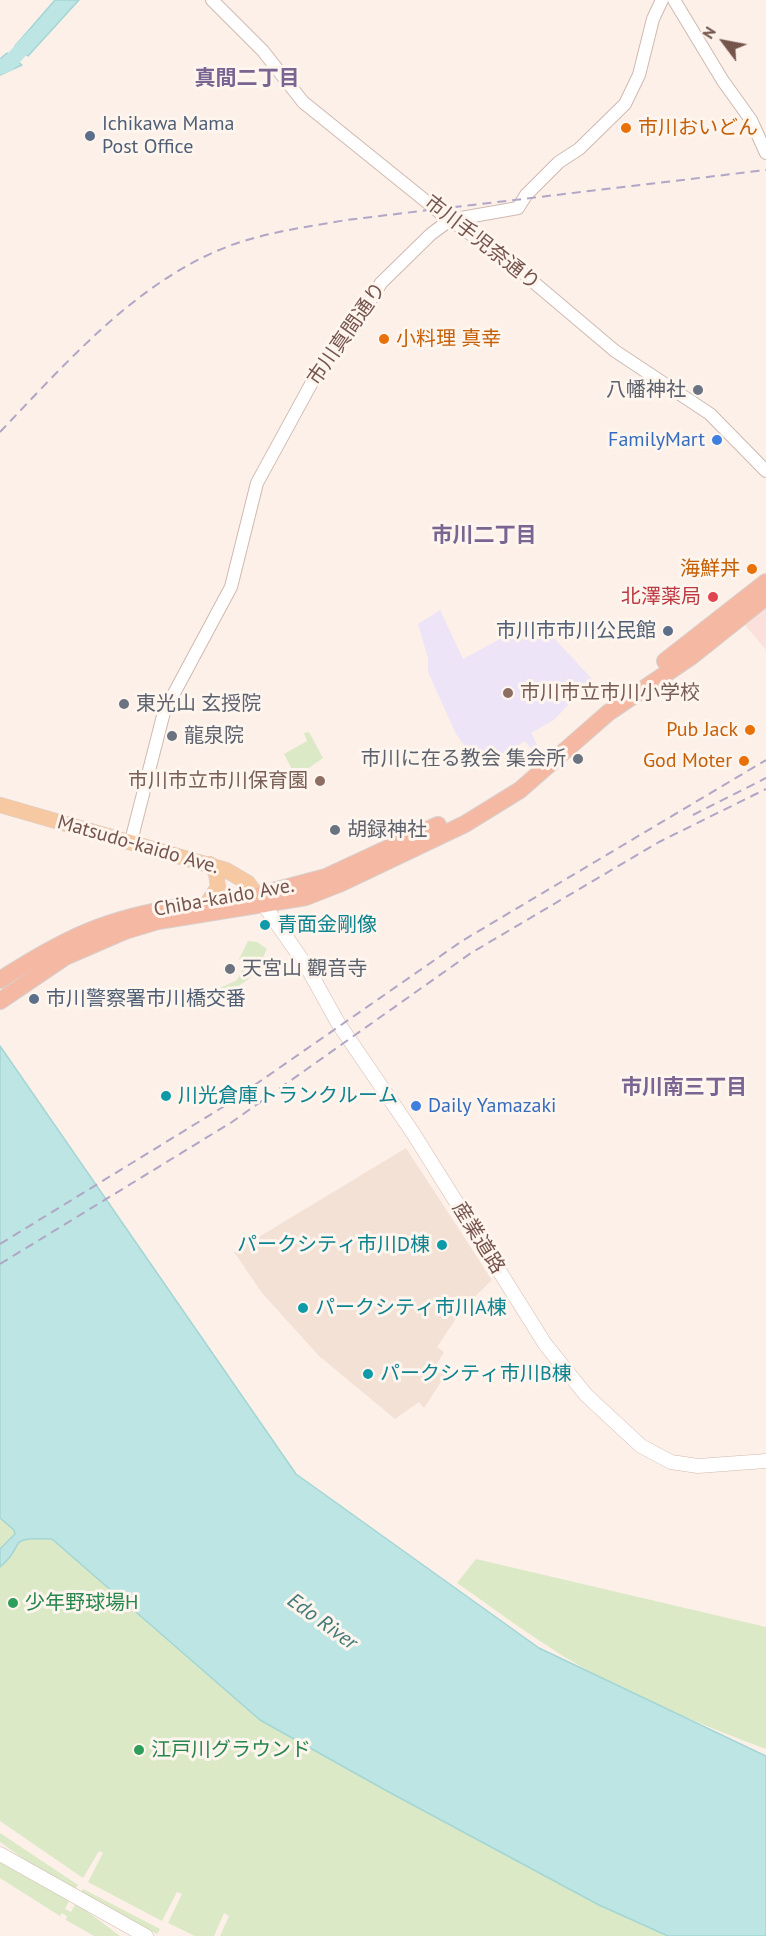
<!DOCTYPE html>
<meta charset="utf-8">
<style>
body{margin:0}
#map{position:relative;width:766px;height:1936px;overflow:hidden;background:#fcf0e8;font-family:"PT Sans",sans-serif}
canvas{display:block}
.north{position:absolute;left:694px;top:12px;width:60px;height:60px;-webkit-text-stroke:4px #fef5ee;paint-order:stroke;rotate:302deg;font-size:16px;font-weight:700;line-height:24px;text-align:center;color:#75544c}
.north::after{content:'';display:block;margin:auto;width:21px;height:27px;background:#75544c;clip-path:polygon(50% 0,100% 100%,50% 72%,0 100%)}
</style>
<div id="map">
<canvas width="766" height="1936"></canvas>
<div class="north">N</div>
</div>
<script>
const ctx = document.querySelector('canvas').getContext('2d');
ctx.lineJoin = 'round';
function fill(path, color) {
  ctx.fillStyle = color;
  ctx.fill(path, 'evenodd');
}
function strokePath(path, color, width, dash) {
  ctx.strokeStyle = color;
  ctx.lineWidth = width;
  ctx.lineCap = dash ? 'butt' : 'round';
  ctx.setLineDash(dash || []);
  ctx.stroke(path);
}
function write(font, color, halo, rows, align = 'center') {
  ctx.font = font + ' "PT Sans","Noto Sans JP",sans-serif';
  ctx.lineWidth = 6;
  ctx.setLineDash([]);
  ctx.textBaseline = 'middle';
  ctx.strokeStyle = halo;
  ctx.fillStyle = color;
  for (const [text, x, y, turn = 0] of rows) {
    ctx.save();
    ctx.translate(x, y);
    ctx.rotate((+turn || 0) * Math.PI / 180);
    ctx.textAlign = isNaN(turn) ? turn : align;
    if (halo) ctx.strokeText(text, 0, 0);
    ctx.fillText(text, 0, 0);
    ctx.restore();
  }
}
fill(new Path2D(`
 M406,1148L492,1280L463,1308L437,1347L444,1352L437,1364L448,1371L424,1408L419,1402L395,1419L319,1356L262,1293L234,1252Z`), '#f3e1d6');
fill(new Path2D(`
 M766,608V650L745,625Z`), '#fbe0dc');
fill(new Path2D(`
 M440,610L463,659L517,630L522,635L539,622L592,679L554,720L531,733L538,747L533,751L525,741L481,768L456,734L428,672V658L418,624Z`), '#ede4f8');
fill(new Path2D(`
 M309,732L323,758L296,777L284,754L307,741L304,733Z
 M248,941L257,942L267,949C254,975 251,983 222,992L220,988L237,980L245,964L239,959Z
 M0,1518L14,1530L15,1534L0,1549Z
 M25,1538L52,1539L260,1720L599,1905L668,1936H220L229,1916L224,1913L214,1936H195L168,1923L182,1894L177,1892L162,1921L88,1882L103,1853L99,1851L83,1878L0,1821V1567C11,1558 12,1545 25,1538Z
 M476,1559L766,1627V1749C702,1725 638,1699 578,1665C536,1640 497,1611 457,1583Z
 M0,1833L78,1885L74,1891L42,1872L0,1842Z
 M0,1859L70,1899L65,1909L71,1912L76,1903L120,1936H94L66,1920L67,1916L62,1913L60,1916L0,1878Z
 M83,1889L160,1929L157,1934L80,1895Z`), '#dbe9c6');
const water = new Path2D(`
 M55,0H79L28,56L15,46Z
 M7,53L22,65L0,75V59Z
 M0,1046L296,1474L539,1648L766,1756V1936H668L599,1905L387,1791L260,1720L52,1539C3,1537 28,1544 0,1567V1549L15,1534L14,1530L0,1518Z`);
fill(water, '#bce5e4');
strokePath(water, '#a3d6d5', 1.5);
strokePath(new Path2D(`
 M0,67L8,64L34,36`), '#bce5e4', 15);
const tertiary = new Path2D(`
 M212,0L263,51L303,102L443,215L505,258L615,351L710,414L766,471
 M674,0L723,81L751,120L766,153
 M131,841L164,712L231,587L257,483L322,364L352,330L381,283L431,234L450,220L518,208L526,195L559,162L579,149L625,104L639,75L653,19L662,0`);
const secondary = new Path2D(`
 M264,905L307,967L338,1023L413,1133L545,1344L586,1395L641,1446L671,1462L698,1466L766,1461
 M0,1854L146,1936`);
const primary = new Path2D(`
 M0,805L226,870L248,883L264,905
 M208,902L218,887L216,873L210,864`);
const trunk = new Path2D(`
 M665,661L766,582
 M262,894L326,877L438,825
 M0,980C67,937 107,918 186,906
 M0,1001L65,957L125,931L158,921L306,897L339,884L465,824L520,790L608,713L692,656L766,597`);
strokePath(tertiary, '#cfb9b0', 14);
strokePath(secondary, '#d2b8ae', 15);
strokePath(primary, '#d8cfcd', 16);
strokePath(trunk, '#d8cfcd', 18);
strokePath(tertiary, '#fff', 12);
strokePath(secondary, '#fff', 14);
strokePath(primary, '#f7c9a3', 15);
strokePath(trunk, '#f5b8a2', 16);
strokePath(new Path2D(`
 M0,432C67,362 137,281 229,246C267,232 306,227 346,220L766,170
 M693,815L766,778
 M0,1244L223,1107L462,941L766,760
 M0,1264L232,1122L471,953L659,842L766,789`), '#b1a6c6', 2, [9, 6]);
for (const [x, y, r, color] of [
 [626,128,6,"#e8710a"],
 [90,136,6,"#5c6f8a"],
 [384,339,6,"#e8710a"],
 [698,390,6,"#6b7280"],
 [717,440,6,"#3f7fe0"],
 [752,569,6,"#e8710a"],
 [713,597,6,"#e0444e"],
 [668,631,6,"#5c6f8a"],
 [508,693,6,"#8d6e63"],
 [124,704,6,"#6b7280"],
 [750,730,6,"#e8710a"],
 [172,736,6,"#6b7280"],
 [578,759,6,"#6b7280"],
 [744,761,6,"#e8710a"],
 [320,781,6,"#8d6e63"],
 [335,830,6,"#6b7280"],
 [265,925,6,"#0f9aa8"],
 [230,969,6,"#6b7280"],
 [34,999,6,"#5c6f8a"],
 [166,1096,6,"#0f9aa8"],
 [416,1106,6,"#3f7fe0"],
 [442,1245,6,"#0f9aa8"],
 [303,1308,6,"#0f9aa8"],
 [368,1374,6,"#0f9aa8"],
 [13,1603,6,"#2e9e5b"],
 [139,1750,6,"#2e9e5b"]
]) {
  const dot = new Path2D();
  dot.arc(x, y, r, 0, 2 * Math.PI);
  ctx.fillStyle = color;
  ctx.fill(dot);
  strokePath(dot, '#fef5ee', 2);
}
write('20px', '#4e5e75', '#fef5ee', [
 ["Ichikawa Mama",102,124],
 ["Post Office",102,147],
 ["市川市市川公民館",656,631,"right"],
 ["市川警察署市川橋交番",46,999]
], 'left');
write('20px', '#c56008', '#fef5ee', [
 ["市川おいどん",638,128,"left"],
 ["小料理 真幸",396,339,"left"],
 ["海鮮丼",740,569],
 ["Pub Jack",738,730],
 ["God Moter",732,761]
], 'right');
write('20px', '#75544c', '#fef5ee', [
 ["市川手児奈通り",482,243,38],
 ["市川真間通り",347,334,-55],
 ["Matsudo-kaido Ave.",138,845,16],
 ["Chiba-kaido Ave.",224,898,-10],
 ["産業道路",478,1238,58]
]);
write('20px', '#5b616d', '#fef5ee', [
 ["八幡神社",686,390,"right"],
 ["東光山 玄授院",136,704],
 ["龍泉院",184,736],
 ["市川に在る教会 集会所",566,759,"right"],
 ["胡録神社",347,830],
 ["天宮山 觀音寺",242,969]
], 'left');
write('20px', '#366cbe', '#fef5ee', [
 ["FamilyMart",705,440],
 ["Daily Yamazaki",428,1106,"left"]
], 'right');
write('20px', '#be3a42', '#fef5ee', [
 ["北澤薬局",701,597]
], 'right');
write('20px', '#785e54', '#fef5ee', [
 ["市川市立市川小学校",520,693],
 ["市川市立市川保育園",308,781,"right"]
], 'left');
write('20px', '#0d838f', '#fef5ee', [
 ["青面金剛像",277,925],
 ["川光倉庫トランクルーム",178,1096],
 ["パークシティ市川D棟",430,1245,"right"],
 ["パークシティ市川A棟",315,1308],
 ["パークシティ市川B棟",380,1374]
], 'left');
write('20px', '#27864d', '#fef5ee', [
 ["少年野球場H",25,1603],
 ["江戸川グラウンド",151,1750]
], 'left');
write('bold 21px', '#7a6491', '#fef5ee', [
 ["真間二丁目",247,79],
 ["市川二丁目",484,536],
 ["市川南三丁目",684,1088]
]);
write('italic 21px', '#407978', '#fef5ee', [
 ["Edo River",322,1622,36]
]);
</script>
